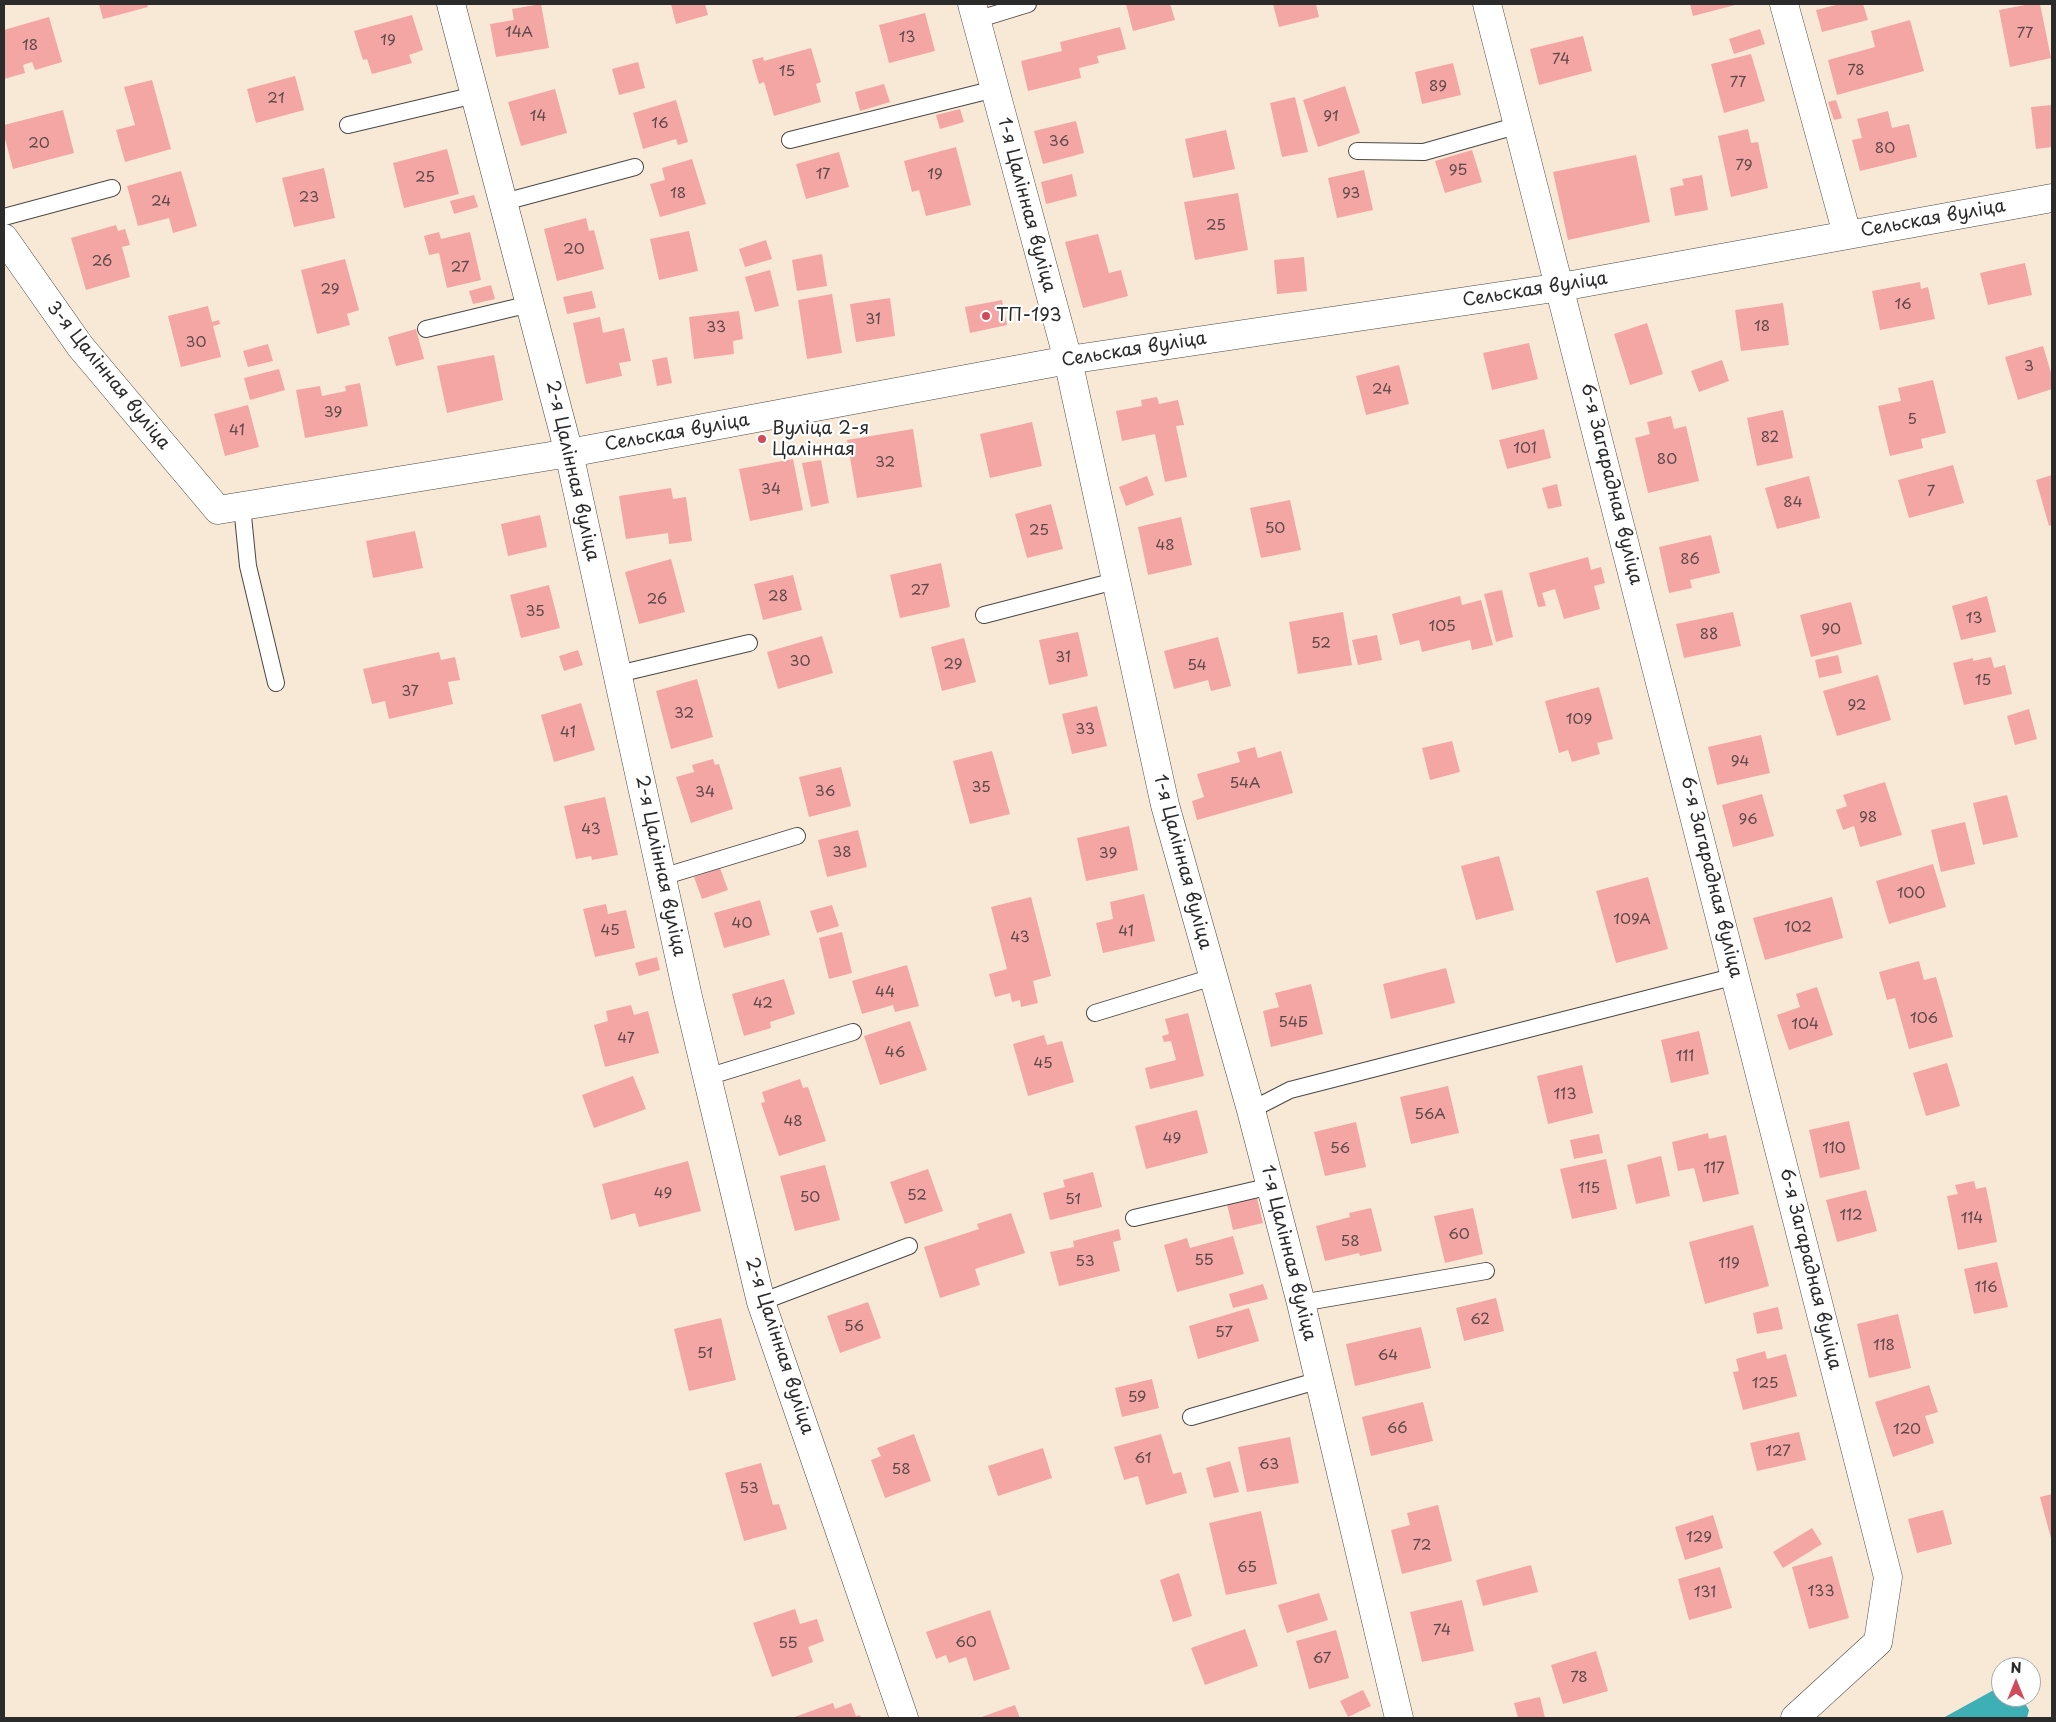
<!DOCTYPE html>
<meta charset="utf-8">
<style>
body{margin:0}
#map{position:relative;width:2056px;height:1722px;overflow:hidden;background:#f8e9d6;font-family:"Playpen Sans",sans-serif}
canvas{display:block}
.frame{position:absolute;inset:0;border:5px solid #2b2b2b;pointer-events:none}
.north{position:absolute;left:1991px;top:1657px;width:50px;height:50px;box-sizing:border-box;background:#fff;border:1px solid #aaa;border-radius:50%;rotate:0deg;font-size:14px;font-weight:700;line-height:20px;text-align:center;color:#2b2b2b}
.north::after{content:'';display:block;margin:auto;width:18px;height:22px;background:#d1495b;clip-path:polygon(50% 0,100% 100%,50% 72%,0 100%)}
</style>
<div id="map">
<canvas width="2056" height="1722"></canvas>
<div class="frame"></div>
<div class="north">N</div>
</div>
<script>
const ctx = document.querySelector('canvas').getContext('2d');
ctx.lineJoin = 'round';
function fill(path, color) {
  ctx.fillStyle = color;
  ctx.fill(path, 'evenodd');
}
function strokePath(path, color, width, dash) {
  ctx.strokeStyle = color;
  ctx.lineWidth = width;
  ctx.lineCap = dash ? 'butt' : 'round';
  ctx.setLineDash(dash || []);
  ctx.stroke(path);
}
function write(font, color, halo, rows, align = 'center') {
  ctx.font = font + ' "Playpen Sans",sans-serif';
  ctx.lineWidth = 4.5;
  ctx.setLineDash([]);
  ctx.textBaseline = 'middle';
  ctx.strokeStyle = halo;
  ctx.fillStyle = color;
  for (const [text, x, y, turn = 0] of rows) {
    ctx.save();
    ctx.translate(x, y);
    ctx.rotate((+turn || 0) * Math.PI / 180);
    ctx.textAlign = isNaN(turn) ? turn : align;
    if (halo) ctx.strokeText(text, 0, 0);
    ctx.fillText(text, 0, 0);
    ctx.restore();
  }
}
fill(new Path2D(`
 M2001,1686V1697H2021L2029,1710L2027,1718H1943Z`), '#3eafb5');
fill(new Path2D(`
 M99,4H147L148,7L103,19Z
 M541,4L549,48L496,57L490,24L514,20L512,9Z
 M671,4H705L708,15L676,24Z
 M1126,4H1170L1175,20L1133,31Z
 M1273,4H1316L1319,17L1279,27Z
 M1690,4H1739L1693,16Z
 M1840,4H1863L1868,20L1822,32L1816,10Z
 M2030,4H2040L2051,58L2010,67L1999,10Z
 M925,13L935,51L889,63L879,25Z
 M412,15L423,50L409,55L412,63L372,74L367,59L363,60L354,31Z
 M49,17L62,62L35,70L32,62L23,65L25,73L4,79V30Z
 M1910,20L1924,71L1837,95L1828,60L1875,47L1871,31Z
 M1120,27L1126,49L1097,56L1099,63L1079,68L1081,78L1028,91L1021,61L1062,51L1060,42Z
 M1760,29L1765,44L1734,54L1729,39Z
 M1583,36L1592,71L1539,85L1530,49Z
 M811,48L821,82L816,84L821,102L774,116L764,82L759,84L752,60L763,57L764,61Z
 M1751,54L1765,101L1724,113L1711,64Z
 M638,62L645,88L619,95L612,69Z
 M1453,63L1461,95L1422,104L1415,72Z
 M295,76L304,110L256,123L247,89Z
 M152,80L171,149L125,162L116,130L135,125L124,87Z
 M884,84L890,102L860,111L855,92Z
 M1345,86L1360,133L1318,147L1303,100Z
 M555,89L567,133L521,146L508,102Z
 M1295,97L1308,152L1282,157L1270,103Z
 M676,100L688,142L678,145L676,139L643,149L633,113Z
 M1836,100L1842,118L1834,120L1828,102Z
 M2052,105V147L2036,149L2031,107Z
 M960,109L964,122L940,129L936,115Z
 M63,110L74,153L13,169L4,135V125Z
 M1888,111L1892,128L1909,124L1917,157L1860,171L1852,140L1862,138L1857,119Z
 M1076,121L1084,153L1043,164L1034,131Z
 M1748,129L1751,143L1758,142L1768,188L1731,197L1718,136Z
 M1226,130L1235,169L1193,178L1185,139Z
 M956,147L971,205L926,216L919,190L912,192L904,161Z
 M447,149L459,194L404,208L393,163Z
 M1472,150L1482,182L1445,193L1435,161Z
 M839,152L849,187L806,199L796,164Z
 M1636,155L1650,222L1568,240L1553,172Z
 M692,159L706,204L660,217L650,184L665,180L662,168Z
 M324,168L335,218L294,227L282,178Z
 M1364,170L1373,210L1337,218L1328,178Z
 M181,171L197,226L173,233L169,218L138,226L127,186Z
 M1072,174L1077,196L1046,204L1041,182Z
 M1702,175L1708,210L1675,216L1670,188L1684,185L1682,179Z
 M1238,193L1248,250L1195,260L1184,202Z
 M474,195L478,207L454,214L450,201Z
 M586,218L589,231L594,230L604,269L557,281L544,229Z
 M116,225L118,231L125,229L130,245L122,247L130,277L86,290L71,238Z
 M689,231L698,271L659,280L650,239Z
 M439,232L441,239L470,232L481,280L447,288L439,253L429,255L424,236Z
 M1098,234L1109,273L1121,270L1128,296L1083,308L1065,242Z
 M766,240L772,259L745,267L739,249Z
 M822,254L827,286L797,291L792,260Z
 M1304,257L1307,291L1277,294L1274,260Z
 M345,259L359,310L347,314L350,325L317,334L301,270Z
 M2025,263L2032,295L1988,305L1980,273Z
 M770,270L779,306L755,312L745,277Z
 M1920,282L1921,289L1928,287L1935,319L1880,330L1872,291Z
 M491,285L495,299L473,304L469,291Z
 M592,291L596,308L567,314L563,297Z
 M832,294L842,353L807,359L798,300Z
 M890,298L895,336L856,342L850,304Z
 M1002,300L1007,325L970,333L965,307Z
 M1783,303L1789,345L1741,351L1735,310Z
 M208,306L212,322L219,320L220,324L213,326L221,357L181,367L168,316Z
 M739,311L743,339L733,341L734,354L694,359L689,317Z
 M600,317L603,333L624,328L631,361L619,363L622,376L586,384L573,323Z
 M1647,323L1663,374L1630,385L1614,334Z
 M416,329L424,359L396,366L388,337Z
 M1529,343L1538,379L1492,390L1483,353Z
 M268,344L273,361L248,367L243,351Z
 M2043,346L2052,376V389L2018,400L2005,357Z
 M494,355L503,400L447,413L437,366Z
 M667,357L672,383L657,386L652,360Z
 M1722,360L1729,381L1699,392L1691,371Z
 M1399,365L1409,404L1366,415L1356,376Z
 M279,369L285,390L250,400L244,378Z
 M1933,380L1946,433L1921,439L1923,448L1890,456L1878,406L1901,401L1898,388Z
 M360,383L368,426L305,438L296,390L320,386L322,396L346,391L345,386Z
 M1157,397L1159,404L1178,400L1184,425L1176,426L1187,477L1165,482L1155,434L1122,441L1116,411L1142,406L1141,400Z
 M248,405L259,447L225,456L214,414Z
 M1783,410L1793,458L1757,466L1747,418Z
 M1671,416L1674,429L1686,426L1699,481L1648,493L1635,438L1650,434L1647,422Z
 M1032,422L1042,466L990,478L980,434Z
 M913,429L922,487L857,498L847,440Z
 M1544,429L1551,458L1507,469L1499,440Z
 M793,459L803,510L750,521L739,469Z
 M821,460L829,503L811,507L802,463Z
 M1953,465L1964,503L1909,518L1898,480Z
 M2052,475V525L2049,526L2036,480Z
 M1147,476L1154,495L1126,506L1119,487Z
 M1809,476L1820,518L1777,529L1765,488Z
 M1557,484L1562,506L1548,509L1542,488Z
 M671,488L673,499L686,497L692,541L669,544L668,533L626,539L619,496Z
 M1290,500L1301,550L1261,558L1250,508Z
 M1051,504L1063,549L1027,558L1015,514Z
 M540,515L547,547L508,556L501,524Z
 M1181,517L1192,565L1148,575L1138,527Z
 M415,531L423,568L373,578L366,541Z
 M1711,535L1720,573L1690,580L1692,588L1669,593L1659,547Z
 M1588,557L1591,570L1601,567L1605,583L1594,586L1600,609L1564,619L1555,589L1542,593L1546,606L1538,607L1529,573Z
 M671,559L685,612L639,624L625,572Z
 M941,563L950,607L900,618L890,575Z
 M793,575L802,610L763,620L754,584Z
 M549,585L560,628L521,638L510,595Z
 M1502,590L1513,637L1496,642L1484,594Z
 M1460,596L1462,605L1481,600L1493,645L1472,650L1470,640L1422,652L1419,640L1400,645L1392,614Z
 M1987,596L1996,632L1961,640L1952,606Z
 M1851,602L1862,644L1811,657L1800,615Z
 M1343,612L1352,665L1298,674L1289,622Z
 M1733,612L1741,646L1684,658L1676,624Z
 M1078,632L1088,676L1049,685L1039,640Z
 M1377,635L1382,660L1358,665L1352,640Z
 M822,636L833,673L778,689L767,652Z
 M1218,637L1231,686L1211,691L1208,680L1174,689L1164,651Z
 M964,638L976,682L942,691L931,647Z
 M578,650L583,665L564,671L559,656Z
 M439,652L441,660L455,657L460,680L448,682L453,704L389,719L385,701L372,704L363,669Z
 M1838,655L1842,673L1819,678L1815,660Z
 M1991,657L1994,668L2005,665L2012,694L1964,705L1953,663L1973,658V661Z
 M1878,675L1891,720L1837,736L1823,691Z
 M697,679L713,737L671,749L656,691Z
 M1599,687L1613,739L1597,743L1600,754L1572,762L1568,750L1559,753L1545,701Z
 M581,703L595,750L554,762L541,715Z
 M1097,706L1107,746L1072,754L1062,714Z
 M2029,709L2037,739L2015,745L2007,716Z
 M1761,735L1770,773L1717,785L1708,747Z
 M1452,741L1460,772L1430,780L1422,748Z
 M1255,747L1258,758L1281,751L1293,793L1197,820L1192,801L1204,797L1197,774L1240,762L1237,752Z
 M992,751L1010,814L970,824L953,761Z
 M713,759L715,765L719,764L733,809L691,823L676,777L694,772L692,765Z
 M841,767L851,806L809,817L799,777Z
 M1885,782L1902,835L1860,847L1854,826L1843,830L1836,810L1847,806L1843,795Z
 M1762,794L1774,836L1733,847L1722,805Z
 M2007,795L2018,837L1983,845L1973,803Z
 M605,797L618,855L592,860L591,856L576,859L564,806Z
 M1965,822L1975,864L1941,872L1931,830Z
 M1129,826L1138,870L1086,881L1077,838Z
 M858,830L867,867L827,877L818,840Z
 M1499,856L1514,910L1476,920L1461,866Z
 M1933,864L1946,907L1889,924L1876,881Z
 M720,868L728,890L702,899L694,877Z
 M1648,877L1668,949L1616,963L1596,891Z
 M1144,894L1155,941L1103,953L1096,923L1113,919L1110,902Z
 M1031,897L1051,976L1033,981L1038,1003L1021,1007L1020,1000L1012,1002L1010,993L995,997L989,974L1007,969L991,907Z
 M1832,897L1843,938L1765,960L1753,918Z
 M760,900L770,935L724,948L714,913Z
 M606,904L608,914L626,910L635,948L595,957L583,909Z
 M832,905L839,926L817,933L810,911Z
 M842,932L852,973L829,979L819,938Z
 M657,957L660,970L639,976L635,963Z
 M1919,961L1924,980L1936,977L1953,1037L1909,1049L1895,998L1887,1000L1879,972Z
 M907,965L919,1006L895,1012L893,1005L862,1014L852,981Z
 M1446,968L1455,1003L1391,1019L1383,984Z
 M784,979L795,1014L770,1022L771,1028L744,1036L732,994Z
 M1311,984L1323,1034L1271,1047L1263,1011L1279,1007L1275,993Z
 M1817,987L1833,1035L1789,1050L1777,1015L1800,1007L1796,994Z
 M631,1005L634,1015L648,1011L659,1053L605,1067L594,1025L608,1021L606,1011Z
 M1188,1013L1204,1076L1150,1089L1145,1068L1176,1060L1171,1041L1164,1042L1162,1036L1169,1034L1165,1019Z
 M910,1021L927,1070L880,1085L864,1036Z
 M1699,1031L1709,1074L1671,1083L1661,1040Z
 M1044,1035L1047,1045L1062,1041L1074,1082L1028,1096L1013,1044Z
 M1947,1063L1960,1106L1926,1116L1913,1073Z
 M1582,1065L1593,1113L1548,1124L1537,1076Z
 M633,1076L646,1109L594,1128L582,1095Z
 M800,1079L803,1088L808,1087L826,1141L779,1156L761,1103L765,1102L762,1092Z
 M1448,1086L1459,1133L1411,1144L1400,1097Z
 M1197,1110L1208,1153L1146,1169L1135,1126Z
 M1849,1121L1860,1169L1820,1178L1809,1130Z
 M1356,1122L1366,1167L1325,1176L1314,1132Z
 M1708,1133L1709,1139L1726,1135L1739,1194L1703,1202L1694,1168L1678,1171L1672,1142Z
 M1599,1134L1603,1153L1574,1159L1570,1140Z
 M1661,1156L1670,1196L1636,1204L1627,1165Z
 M1606,1159L1617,1209L1572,1219L1560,1169Z
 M688,1161L701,1211L639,1227L635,1213L611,1220L602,1184Z
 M825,1165L840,1220L795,1231L780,1176Z
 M928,1169L943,1211L905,1224L890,1182Z
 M1093,1172L1102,1207L1050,1220L1043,1193L1065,1187L1063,1180Z
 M1974,1181L1976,1189L1986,1187L1997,1242L1958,1250L1947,1196L1958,1194L1955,1185Z
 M1866,1190L1877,1231L1837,1242L1826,1200Z
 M1257,1198L1263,1223L1233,1230L1227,1204Z
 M1371,1208L1382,1251L1360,1256L1359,1253L1325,1261L1316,1226L1350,1217L1349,1213Z
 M1473,1208L1483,1254L1445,1263L1434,1216Z
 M1011,1213L1025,1253L975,1269L980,1285L940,1298L924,1247L979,1229L977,1224Z
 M1753,1225L1769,1286L1705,1304L1689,1242Z
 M1119,1229L1121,1240L1113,1242L1120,1271L1059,1286L1050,1252L1074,1247L1073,1241Z
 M1233,1236L1244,1274L1177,1292L1164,1245L1187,1238L1190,1248Z
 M1997,1262L2008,1307L1974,1314L1964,1269Z
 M1263,1284L1268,1299L1233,1308L1229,1294Z
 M1496,1298L1504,1331L1464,1341L1456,1308Z
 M868,1302L881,1338L840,1353L827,1316Z
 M1778,1307L1783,1329L1757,1334L1753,1313Z
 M1249,1308L1259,1341L1198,1359L1189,1326Z
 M1898,1314L1911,1368L1869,1378L1857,1324Z
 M721,1318L736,1380L689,1391L674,1329Z
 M1421,1327L1431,1368L1355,1386L1346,1344Z
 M1765,1351L1767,1359L1786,1354L1797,1396L1743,1410L1733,1372L1739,1371L1736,1359Z
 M1152,1379L1159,1408L1122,1417L1115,1388Z
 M1929,1385L1938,1412L1925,1416L1934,1443L1893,1457L1875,1402Z
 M1423,1402L1433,1441L1371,1456L1362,1417Z
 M1799,1432L1806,1460L1757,1471L1750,1443Z
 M914,1434L931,1481L885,1498L871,1460L881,1456L877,1448Z
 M1161,1434L1173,1474L1181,1472L1187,1493L1146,1505L1138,1476L1124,1480L1114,1447Z
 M1290,1437L1299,1483L1247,1492L1238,1447Z
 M1043,1448L1052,1478L998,1496L988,1466Z
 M1230,1461L1239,1492L1214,1498L1206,1468Z
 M761,1463L773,1505L779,1504L787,1529L744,1541L725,1473Z
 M2052,1494V1542L2040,1497Z
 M1438,1505L1452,1561L1402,1574L1391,1530L1410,1525L1407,1513Z
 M1943,1510L1952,1544L1917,1553L1908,1519Z
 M1261,1511L1277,1584L1226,1595L1209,1523Z
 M1713,1515L1723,1548L1685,1560L1675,1527Z
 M1812,1528L1822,1544L1783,1568L1773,1552Z
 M1832,1556L1849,1618L1809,1629L1792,1567Z
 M1531,1565L1538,1592L1483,1606L1476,1580Z
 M1720,1567L1732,1608L1689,1620L1678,1579Z
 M1179,1573L1192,1616L1173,1622L1160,1580Z
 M1319,1593L1328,1620L1287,1633L1278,1605Z
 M1462,1600L1474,1651L1422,1662L1410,1612Z
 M795,1609L800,1624L817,1619L824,1641L808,1647L813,1662L772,1677L753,1623Z
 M990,1610L1010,1669L974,1681L966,1657L949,1663L946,1655L936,1659L926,1632Z
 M1245,1629L1258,1666L1205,1685L1191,1648Z
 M1336,1630L1349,1678L1309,1689L1296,1641Z
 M1596,1651L1608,1691L1563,1704L1551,1665Z
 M1363,1690L1371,1706L1348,1717L1340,1701Z
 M1540,1697L1545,1718H1518L1514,1703Z
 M833,1703L835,1709L851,1703L856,1716L860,1715L861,1718H792Z
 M1015,1705L1020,1718H979Z`), '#f4a6a4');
const service = new Path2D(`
 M976,20L1028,4
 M348,125L475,95
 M790,140L995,89
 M1357,151L1424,152L1519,125
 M504,202L635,167
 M4,217L112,188
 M426,329L530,304
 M242,506L248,566L276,683
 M984,615L1115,581
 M618,674L749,643
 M662,877L797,836
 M1095,1013L1213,977
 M707,1077L853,1032
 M1251,1110L1290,1090L1736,976
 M1134,1218L1271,1186
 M761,1302L909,1246
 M1301,1303L1486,1271
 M1191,1417L1320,1380`);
const minor = new Path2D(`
 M451,4L569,453L688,997L761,1302L904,1718
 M972,4L1068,360L1165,805L1251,1110L1301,1303L1399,1718
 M1487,4L1888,1577L1878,1642L1795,1718
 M1784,4L1847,234
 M4,238L80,346L218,510L569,453L1068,360L1561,287L2052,198`);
strokePath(service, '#4a4845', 18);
strokePath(minor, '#4a4845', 29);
strokePath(service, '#fff', 16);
strokePath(minor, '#fff', 28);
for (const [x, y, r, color] of [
 [986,316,5,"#d1495b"],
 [762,439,5,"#d1495b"]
]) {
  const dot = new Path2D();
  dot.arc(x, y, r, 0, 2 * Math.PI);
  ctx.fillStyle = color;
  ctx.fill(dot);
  strokePath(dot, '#fff', 2);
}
write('15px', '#5d4a49', null, [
 ["14А",519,33],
 ["77",2025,34],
 ["13",907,38],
 ["19",388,41],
 ["18",30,46],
 ["74",1561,60],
 ["78",1856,71],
 ["15",787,72],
 ["77",1738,83],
 ["89",1438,87],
 ["21",276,99],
 ["14",538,117],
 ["91",1331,117],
 ["16",660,124],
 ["36",1059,142],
 ["20",39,144],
 ["80",1885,149],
 ["79",1744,166],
 ["95",1458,171],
 ["17",823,175],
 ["19",935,175],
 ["25",425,178],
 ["18",678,194],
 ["93",1351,194],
 ["23",309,198],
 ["24",161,202],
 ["25",1216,226],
 ["20",574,250],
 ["26",102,262],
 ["27",460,268],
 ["29",330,290],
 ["16",1903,305],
 ["31",873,320],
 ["18",1762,327],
 ["33",716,328],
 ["30",196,343],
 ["3",2029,367],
 ["24",1382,390],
 ["39",333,413],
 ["5",1912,420],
 ["41",237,431],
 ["82",1770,438],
 ["101",1525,449],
 ["80",1667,460],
 ["32",885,463],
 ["34",771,490],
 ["7",1931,492],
 ["84",1793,503],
 ["50",1275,529],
 ["25",1039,531],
 ["48",1165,546],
 ["86",1690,560],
 ["27",920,591],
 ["28",778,597],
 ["26",657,600],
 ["35",535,612],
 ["13",1974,619],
 ["105",1442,627],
 ["90",1831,630],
 ["88",1709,635],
 ["52",1321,644],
 ["31",1063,658],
 ["30",800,662],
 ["29",953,665],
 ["54",1197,666],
 ["15",1983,681],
 ["37",410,692],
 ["92",1857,706],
 ["32",684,714],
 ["109",1579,720],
 ["33",1085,730],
 ["41",568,733],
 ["94",1740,762],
 ["54А",1245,784],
 ["35",981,788],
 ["36",825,792],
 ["34",705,793],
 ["98",1868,818],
 ["96",1748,820],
 ["43",591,830],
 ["38",842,853],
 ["39",1108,854],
 ["100",1911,894],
 ["109А",1632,920],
 ["40",742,924],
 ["102",1798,928],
 ["45",610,931],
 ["41",1126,932],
 ["43",1020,938],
 ["44",885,993],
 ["42",763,1004],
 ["106",1924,1019],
 ["54Б",1293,1023],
 ["104",1805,1025],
 ["47",626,1039],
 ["46",895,1053],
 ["111",1685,1057],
 ["45",1043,1064],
 ["113",1565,1095],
 ["56А",1430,1115],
 ["48",793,1122],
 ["49",1172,1139],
 ["56",1340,1149],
 ["110",1834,1149],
 ["117",1714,1169],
 ["115",1589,1189],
 ["49",663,1194],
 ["52",917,1196],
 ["50",810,1198],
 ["51",1073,1200],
 ["112",1851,1216],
 ["114",1972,1219],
 ["60",1459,1235],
 ["58",1350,1242],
 ["55",1204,1261],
 ["53",1085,1262],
 ["119",1729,1264],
 ["116",1986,1288],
 ["62",1480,1320],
 ["56",854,1327],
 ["57",1224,1333],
 ["118",1884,1346],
 ["51",705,1354],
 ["64",1388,1356],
 ["125",1765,1384],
 ["59",1137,1398],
 ["66",1397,1429],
 ["120",1907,1430],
 ["127",1778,1452],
 ["61",1143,1459],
 ["63",1269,1465],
 ["58",901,1470],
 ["53",749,1489],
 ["129",1699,1538],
 ["72",1422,1546],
 ["65",1247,1568],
 ["133",1821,1592],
 ["131",1705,1593],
 ["74",1442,1631],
 ["60",966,1643],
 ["55",788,1644],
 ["67",1322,1659],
 ["78",1579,1678]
]);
write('18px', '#2b2b2b', '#fff', [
 ["1-я Цалінная вуліца",1026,205,75],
 ["Сельская вуліца",1933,219,-10],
 ["Сельская вуліца",1535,290,-9],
 ["Сельская вуліца",1134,350,-9],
 ["3-я Цалінная вуліца",108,376,51],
 ["Сельская вуліца",677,433,-10],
 ["2-я Цалінная вуліца",572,471,77],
 ["6-я Загарадная вуліца",1611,484,76],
 ["1-я Цалінная вуліца",1182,862,75],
 ["2-я Цалінная вуліца",660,866,78],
 ["6-я Загарадная вуліца",1711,877,76],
 ["1-я Цалінная вуліца",1288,1253,76],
 ["6-я Загарадная вуліца",1810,1269,76],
 ["2-я Цалінная вуліца",779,1346,72]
]);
write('18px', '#2b2b2b', '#fff', [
 ["ТП-193",996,316],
 ["Вуліца 2-я",772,429],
 ["Цалінная",772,450]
], 'left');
</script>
